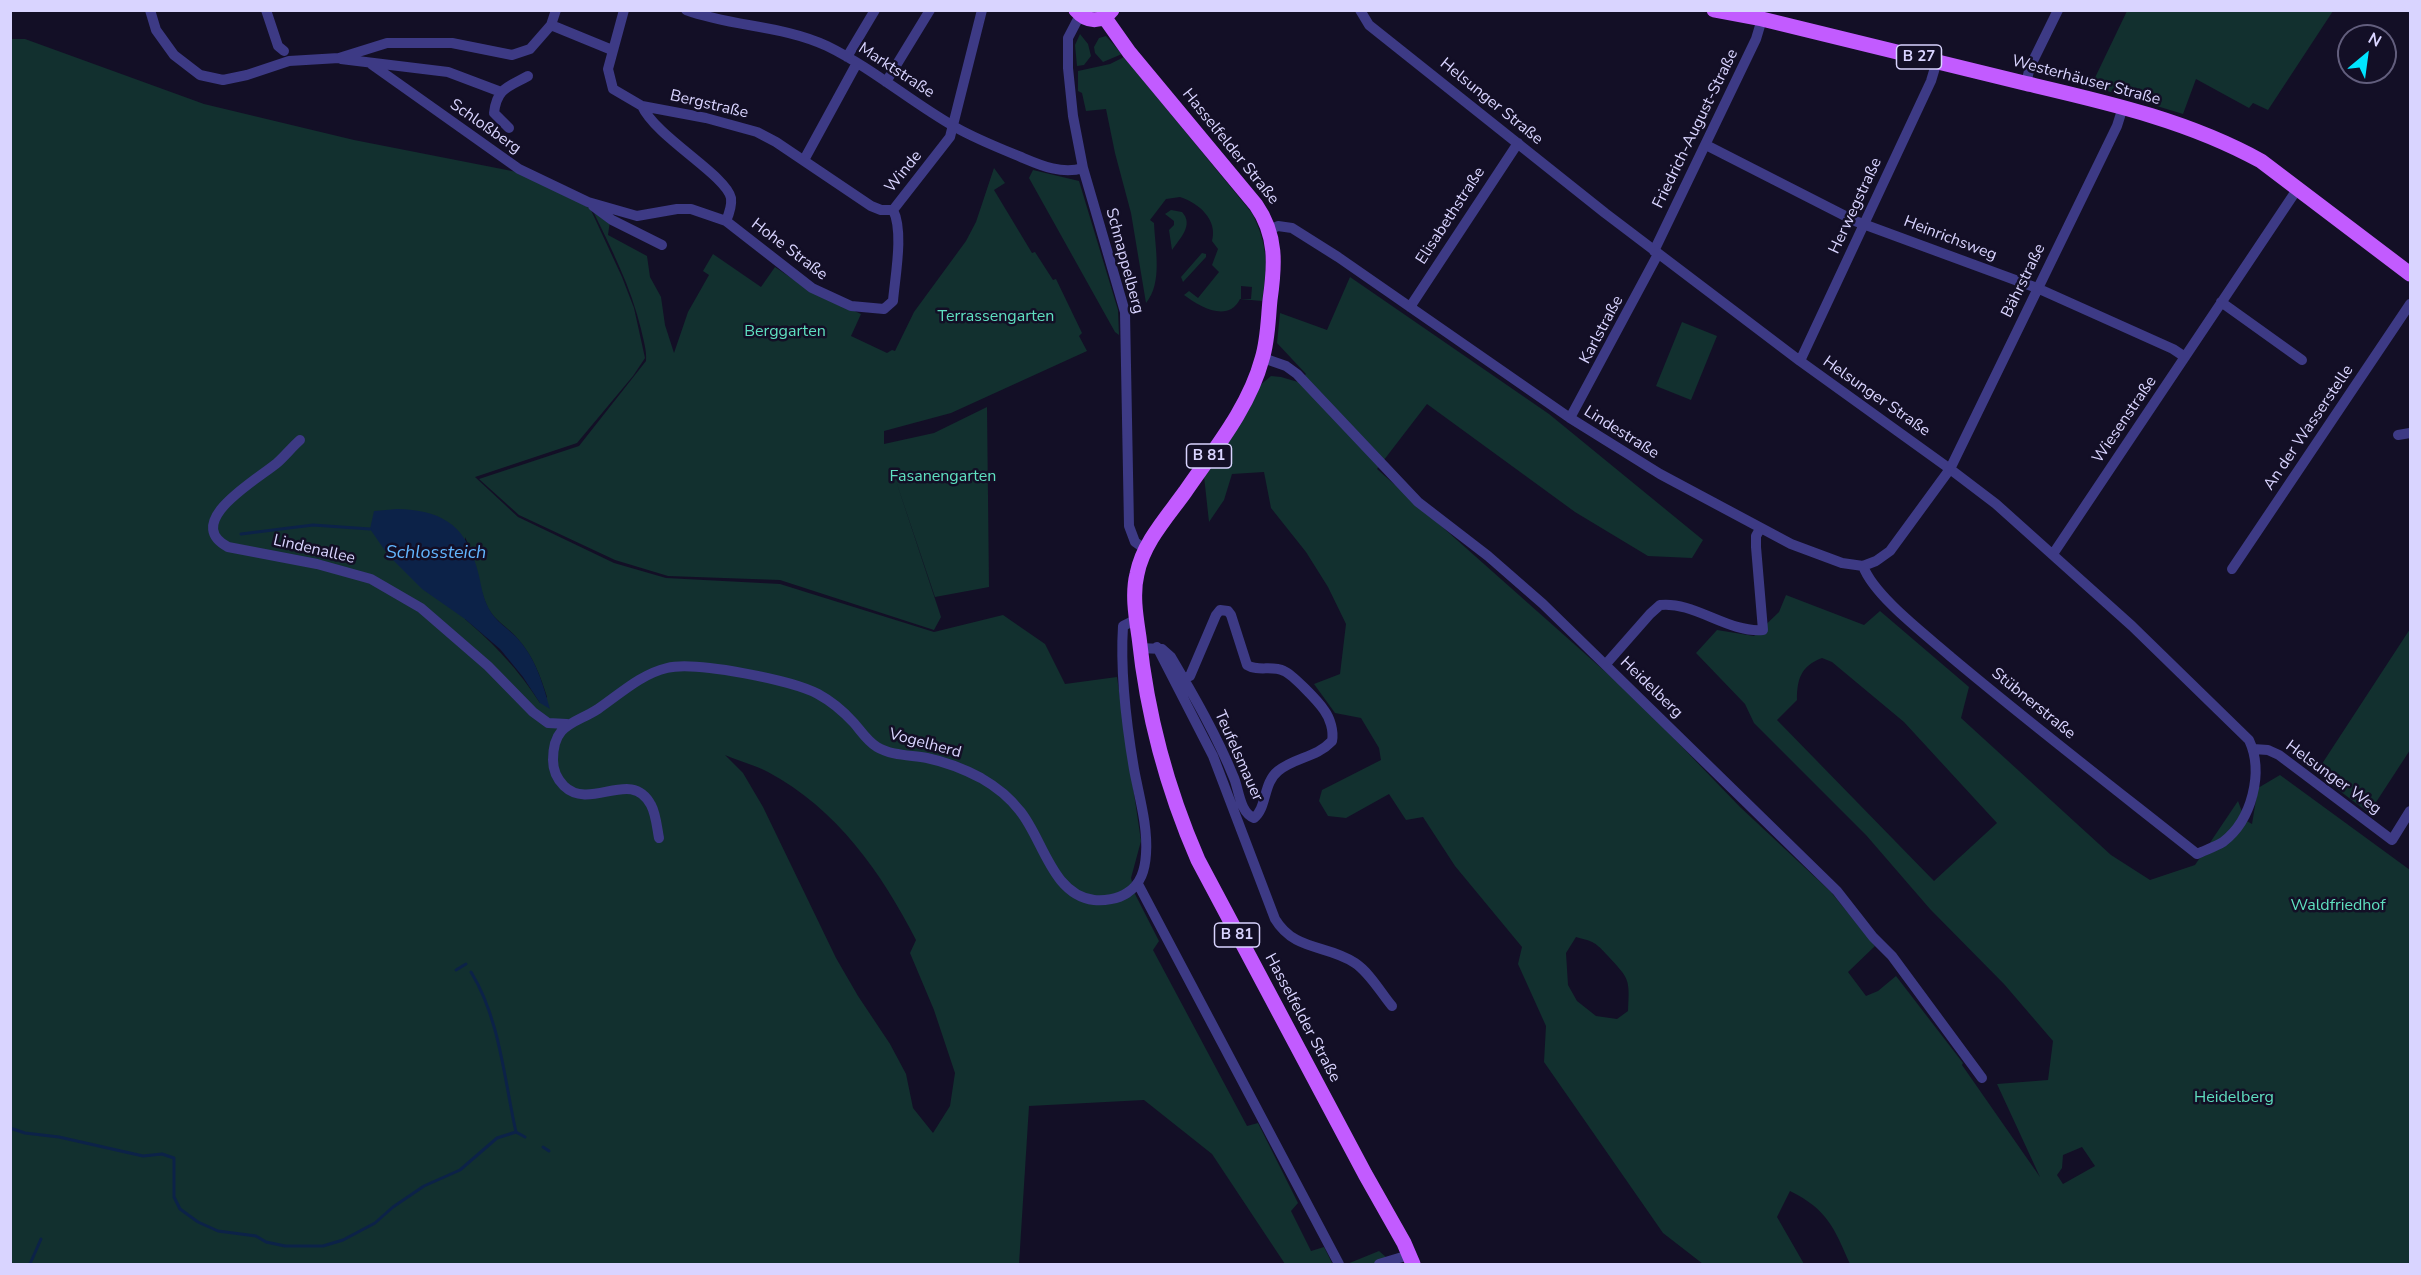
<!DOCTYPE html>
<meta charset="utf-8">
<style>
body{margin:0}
#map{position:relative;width:2421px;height:1275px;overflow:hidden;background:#130f26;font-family:"Nunito Sans",sans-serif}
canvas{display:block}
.frame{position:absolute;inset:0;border:12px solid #d9d4ff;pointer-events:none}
.north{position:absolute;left:2337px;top:24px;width:60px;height:60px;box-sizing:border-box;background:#130f26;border:2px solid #625e7d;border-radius:50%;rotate:29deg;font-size:16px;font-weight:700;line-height:24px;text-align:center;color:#d9d4ff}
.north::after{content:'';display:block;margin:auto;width:21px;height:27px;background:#00e5ff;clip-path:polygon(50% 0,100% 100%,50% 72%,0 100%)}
</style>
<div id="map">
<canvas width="2421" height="1275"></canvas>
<div class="frame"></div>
<div class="north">N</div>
</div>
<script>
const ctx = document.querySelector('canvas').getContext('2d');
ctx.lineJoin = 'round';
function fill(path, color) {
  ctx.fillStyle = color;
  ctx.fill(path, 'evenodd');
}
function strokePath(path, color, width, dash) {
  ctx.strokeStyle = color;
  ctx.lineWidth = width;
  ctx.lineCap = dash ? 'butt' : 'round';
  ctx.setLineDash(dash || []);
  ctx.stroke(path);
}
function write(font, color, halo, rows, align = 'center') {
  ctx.font = font + ' "Nunito Sans",sans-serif';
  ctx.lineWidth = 5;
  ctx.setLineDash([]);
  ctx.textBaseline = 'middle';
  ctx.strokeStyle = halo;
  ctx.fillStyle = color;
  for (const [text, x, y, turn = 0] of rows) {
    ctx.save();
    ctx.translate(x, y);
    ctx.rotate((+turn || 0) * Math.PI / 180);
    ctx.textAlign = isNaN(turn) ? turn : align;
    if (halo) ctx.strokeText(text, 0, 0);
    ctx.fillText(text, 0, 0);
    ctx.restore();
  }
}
fill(new Path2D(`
 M2127,11V10L2333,11L2268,110L2253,103L2249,108L2196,79L2183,114L2091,86Z
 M1080,34L1088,44L1091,56L1084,65L1077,66L1075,45Z
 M1106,36L1122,54L1103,62L1095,53L1094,47L1099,38Z
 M10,39H25L204,104L354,140L517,172L590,208L622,277L634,308L645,358L633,376L577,443L475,477L518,517L614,563L666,578L780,584L934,632L1003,615L1045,644L1065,684L1117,677L1141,841L1131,878L1135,894L1159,941L1153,950L1247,1126L1258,1123L1298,1203L1291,1211L1311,1251L1324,1247L1332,1263L1347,1264L1379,1251L1394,1264H1285L1212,1154L1144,1100L1029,1106L1019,1264H11ZM465,537C477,560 477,586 488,608C495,621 509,628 518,639C533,656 540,675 547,697L540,703C518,669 496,646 465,619ZM725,755C739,761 755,765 768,772C837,809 881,872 916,940L910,953L934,1010L955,1073L950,1106L933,1133L913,1108L906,1074L890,1044L858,996L836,958L763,807L743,773Z
 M1124,57L1252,213C1268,246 1268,265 1262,301L1240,299C1228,323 1200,307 1184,295L1189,291L1198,298L1219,272L1212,265L1218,249L1212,241C1218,220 1199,203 1180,197L1166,199L1150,220L1154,223C1155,248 1163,283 1146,303L1131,213L1115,153L1106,109L1086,111L1082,93L1078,91V71L1110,64ZM1241,286L1252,287L1251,299H1241Z
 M994,168L1005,183L994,190L1032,253L1035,252L1053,280L1056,279L1082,333L1079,336L1087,351L951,413L884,431V444L934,433L987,407L989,587L935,597L896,481L941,617L934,630L780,580L668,576L615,560L519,515L479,479L579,446L646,361C647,350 643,339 641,329C631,287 611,248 592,209L610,221L608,235L647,256L650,277L661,297L665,325L674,353L688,312L709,275L703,271L713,254L761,287L775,267L809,290L861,314L851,336L887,353L892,350L895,351L914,312L966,241L976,222Z
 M1033,170L1079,181L1118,310L1119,335L1115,332L1029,178Z
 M1171,210L1182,212C1194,225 1180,238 1172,250L1169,230L1174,225V221L1165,214Z
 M1202,253L1206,254V257L1183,282L1181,277Z
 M1350,277L1549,414L1703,540L1692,558L1648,556L1575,512L1427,404L1377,469L1636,699L1740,807L1831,892L1875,946L1848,972L1866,996L1878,991L1896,976L1963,1063L1962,1065L2040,1177L1997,1084L2048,1080L2053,1041L2004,984L1930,909L1866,835L1754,723L1745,704L1696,653L1717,630L1754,636L1779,612L1786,595L1864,625L1880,611L1969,687L1961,718L2111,855L2150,880L2195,865L2238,801L2245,820L2252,824L2258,788L2280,775L2410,870V1264H1850C1834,1228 1828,1210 1790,1191L1777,1217L1804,1264H1703L1663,1233L1544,1062L1546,1026L1518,964L1522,947L1455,866L1423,817L1406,820L1389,794L1346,818L1328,816L1319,801L1322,790L1381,760L1379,748L1361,718L1335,713L1314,684L1340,674L1346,624L1328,587L1306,552L1271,508L1264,472L1232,474L1224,500L1209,522L1204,476L1259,386L1271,376L1281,377L1298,382L1306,374L1277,343L1280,313L1327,330ZM1822,658L1832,662L1904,722L1997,823L1934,881L1777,720L1797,700C1797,679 1801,666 1822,658ZM1576,937C1595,942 1595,942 1608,956C1629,979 1630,978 1628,1011L1617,1019L1596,1016L1577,1001L1568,985L1566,953ZM2082,1147L2095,1166L2063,1184L2057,1175L2062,1168L2063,1155Z
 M1682,322L1717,336L1691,400L1656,386Z
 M2410,629V750L2369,813L2316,773Z`), '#12302f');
fill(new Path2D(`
 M397,509C439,510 464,523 476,565C481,580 481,594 489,609C495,621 509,629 518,639C536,659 543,684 550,709L540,703L523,677L500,649L465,619L422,589L388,555L370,529L374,511Z`), '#0c2248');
strokePath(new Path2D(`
 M2409,10L2410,12
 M241,534L313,525L370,529
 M456,970L466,964
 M471,972C500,1019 504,1079 516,1132
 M10,1128L25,1133L59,1137L143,1156L162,1154L174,1158V1197L180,1209L198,1222L218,1231L256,1236L266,1242L285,1246H323L343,1240L375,1223L393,1207L424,1186L460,1170L497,1138L516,1132L525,1137
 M543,1147L549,1151
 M30,1264L41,1239`), '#0c2248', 3);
strokePath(new Path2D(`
 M150,10L156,30L174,55L200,75L223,80L247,75L289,61L339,58L387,43H452L512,55L530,49L551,25L556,10
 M266,10L278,46L284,51
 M624,10L608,69L613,89L642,106L706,118L757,132L776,142L871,206L881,210H893
 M686,10C732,27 782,25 827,46C872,68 911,102 955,127C976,139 999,148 1021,157C1040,165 1062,175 1083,168
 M1360,10L1369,25L1605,213L1800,361L1950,469L1996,504L2132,626L2249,740C2264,772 2252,820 2223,842C2215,847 2205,850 2197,854C2115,789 2032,725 1951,657C1926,635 1874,596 1863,566
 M1080,15L1068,38V68L1073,116L1083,168L1125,312L1129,526L1135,542L1145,549
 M551,25L612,50
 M847,57L875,10
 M341,59L448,72L501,92
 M371,64L519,169L588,202L637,216L677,209H691L726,221L812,288L851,306L884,309L893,301C895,277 904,231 893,210
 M886,82L930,10
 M2026,83L2030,67L2058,10
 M642,106C656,137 726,175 731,198C732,206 729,214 726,221
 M509,128L494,113C497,88 508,87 528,76
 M1706,145L1855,221L2037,288L2173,349L2185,357
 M804,160L857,63
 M593,206L612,220L662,245
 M893,210L950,137L982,10
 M1269,230L1278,226L1292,228L1338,257L1570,418L1660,474L1791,544L1842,563L1863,566L1876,561L1890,551L1950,469L2117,126L2123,107
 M1654,251L1756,39L1762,19
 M2221,302L2302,360
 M1410,307L1518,143
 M1263,358L1286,366L1297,374L1418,502L1488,556L1543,604L1837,891L1873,937L1892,956L1982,1078
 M1800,361L1931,81L1937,61
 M1570,418L1658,254
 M2398,435L2410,433
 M300,440C292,447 285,456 277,463C258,479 181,522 228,547L317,564L371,579L421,608L488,666L533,712L548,723L567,724
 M2053,554L2298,188
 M2232,569L2410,304
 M1157,647L1213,756L1275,919C1295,952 1327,944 1355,963C1370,973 1381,993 1392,1006
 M1140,648L1162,649L1171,657C1194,696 1217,736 1234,778C1239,790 1240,813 1254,818C1267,808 1263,783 1278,771C1295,757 1316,758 1332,741C1334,731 1330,718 1324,710C1318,701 1293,675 1284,671C1272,665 1258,672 1247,665L1231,615L1228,611L1220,610L1216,615L1190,676L1184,678
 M1606,664L1650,614L1660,605C1694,601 1728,633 1763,630L1756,547V536L1760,529
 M2253,749L2268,750L2279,755L2392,840L2410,811
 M659,838C657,828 656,814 651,805C631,767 591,812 564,786C557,779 553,769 553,760C553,723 575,724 598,709C620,694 641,674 667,668C695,661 792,680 818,694C831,701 844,712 854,723C861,731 867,741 877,747C892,756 911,755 927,758C946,762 964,769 981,778C995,786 1010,798 1020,811C1043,839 1052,895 1094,900C1104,901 1118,899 1127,893C1141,884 1145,870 1146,854C1148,826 1139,796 1134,769C1126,722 1120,673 1123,626L1137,619
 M1138,884L1339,1264
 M1379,1264L1409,1255`), '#3d3a85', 10);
strokePath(new Path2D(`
 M1076,10C1087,23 1102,23 1112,10
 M1714,10L1762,19C1849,40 1936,61 2024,83C2105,102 2187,120 2261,161L2410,274
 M1105,18L1129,52L1256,205C1277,235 1275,265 1270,300C1268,320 1268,340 1262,359C1249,408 1213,451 1185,492C1167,517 1143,543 1137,574C1132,594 1136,617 1139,637C1147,714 1167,789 1198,860L1365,1174L1404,1243L1413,1264`), '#c25bff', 15);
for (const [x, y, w] of [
 [1919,57,45],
 [1209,456,45],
 [1237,935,45]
]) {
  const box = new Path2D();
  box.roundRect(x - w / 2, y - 12, w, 24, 4.5);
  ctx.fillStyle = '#130f26';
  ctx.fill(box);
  strokePath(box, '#d9d4ff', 1.5);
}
write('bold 15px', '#d9d4ff', null, [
 ["B 27",1919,57],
 ["B 81",1209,456],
 ["B 81",1237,935]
]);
write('16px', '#d9d4ff', '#130f26', [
 ["Marktstraße",896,71,33],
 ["Westerhäuser Straße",2086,81,15],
 ["Helsunger Straße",1491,102,39],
 ["Bergstraße",709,105,13],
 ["Schloßberg",485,127,35],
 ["Friedrich-August-Straße",1696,129,-64],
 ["Hasselfelder Straße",1230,147,51],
 ["Winde",904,172,-51],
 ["Herwegstraße",1856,206,-65],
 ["Elisabethstraße",1451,216,-57],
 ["Heinrichsweg",1950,239,21],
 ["Hohe Straße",789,250,37],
 ["Schnappelberg",1124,261,75],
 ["Bährstraße",2024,281,-64],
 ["Karlstraße",1602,330,-62],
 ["Helsunger Straße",1876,397,35],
 ["Wiesenstraße",2125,420,-56],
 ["An der Wasserstelle",2309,428,-56],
 ["Lindestraße",1621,433,32],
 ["Lindenallee",314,550,13],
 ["Heidelberg",1651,688,44],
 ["Stübnerstraße",2033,704,39],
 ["Vogelherd",925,744,15],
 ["Teufelsmauer",1238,756,66],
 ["Helsunger Weg",2333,778,36],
 ["Hasselfelder Straße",1302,1018,62]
]);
write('16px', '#5fe0c0', '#130f26', [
 ["Terrassengarten",996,317],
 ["Berggarten",785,332],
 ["Fasanengarten",943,477],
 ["Waldfriedhof",2338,906],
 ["Heidelberg",2234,1098]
]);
write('italic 18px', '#62b6ff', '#130f26', [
 ["Schlossteich",436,554]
]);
</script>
